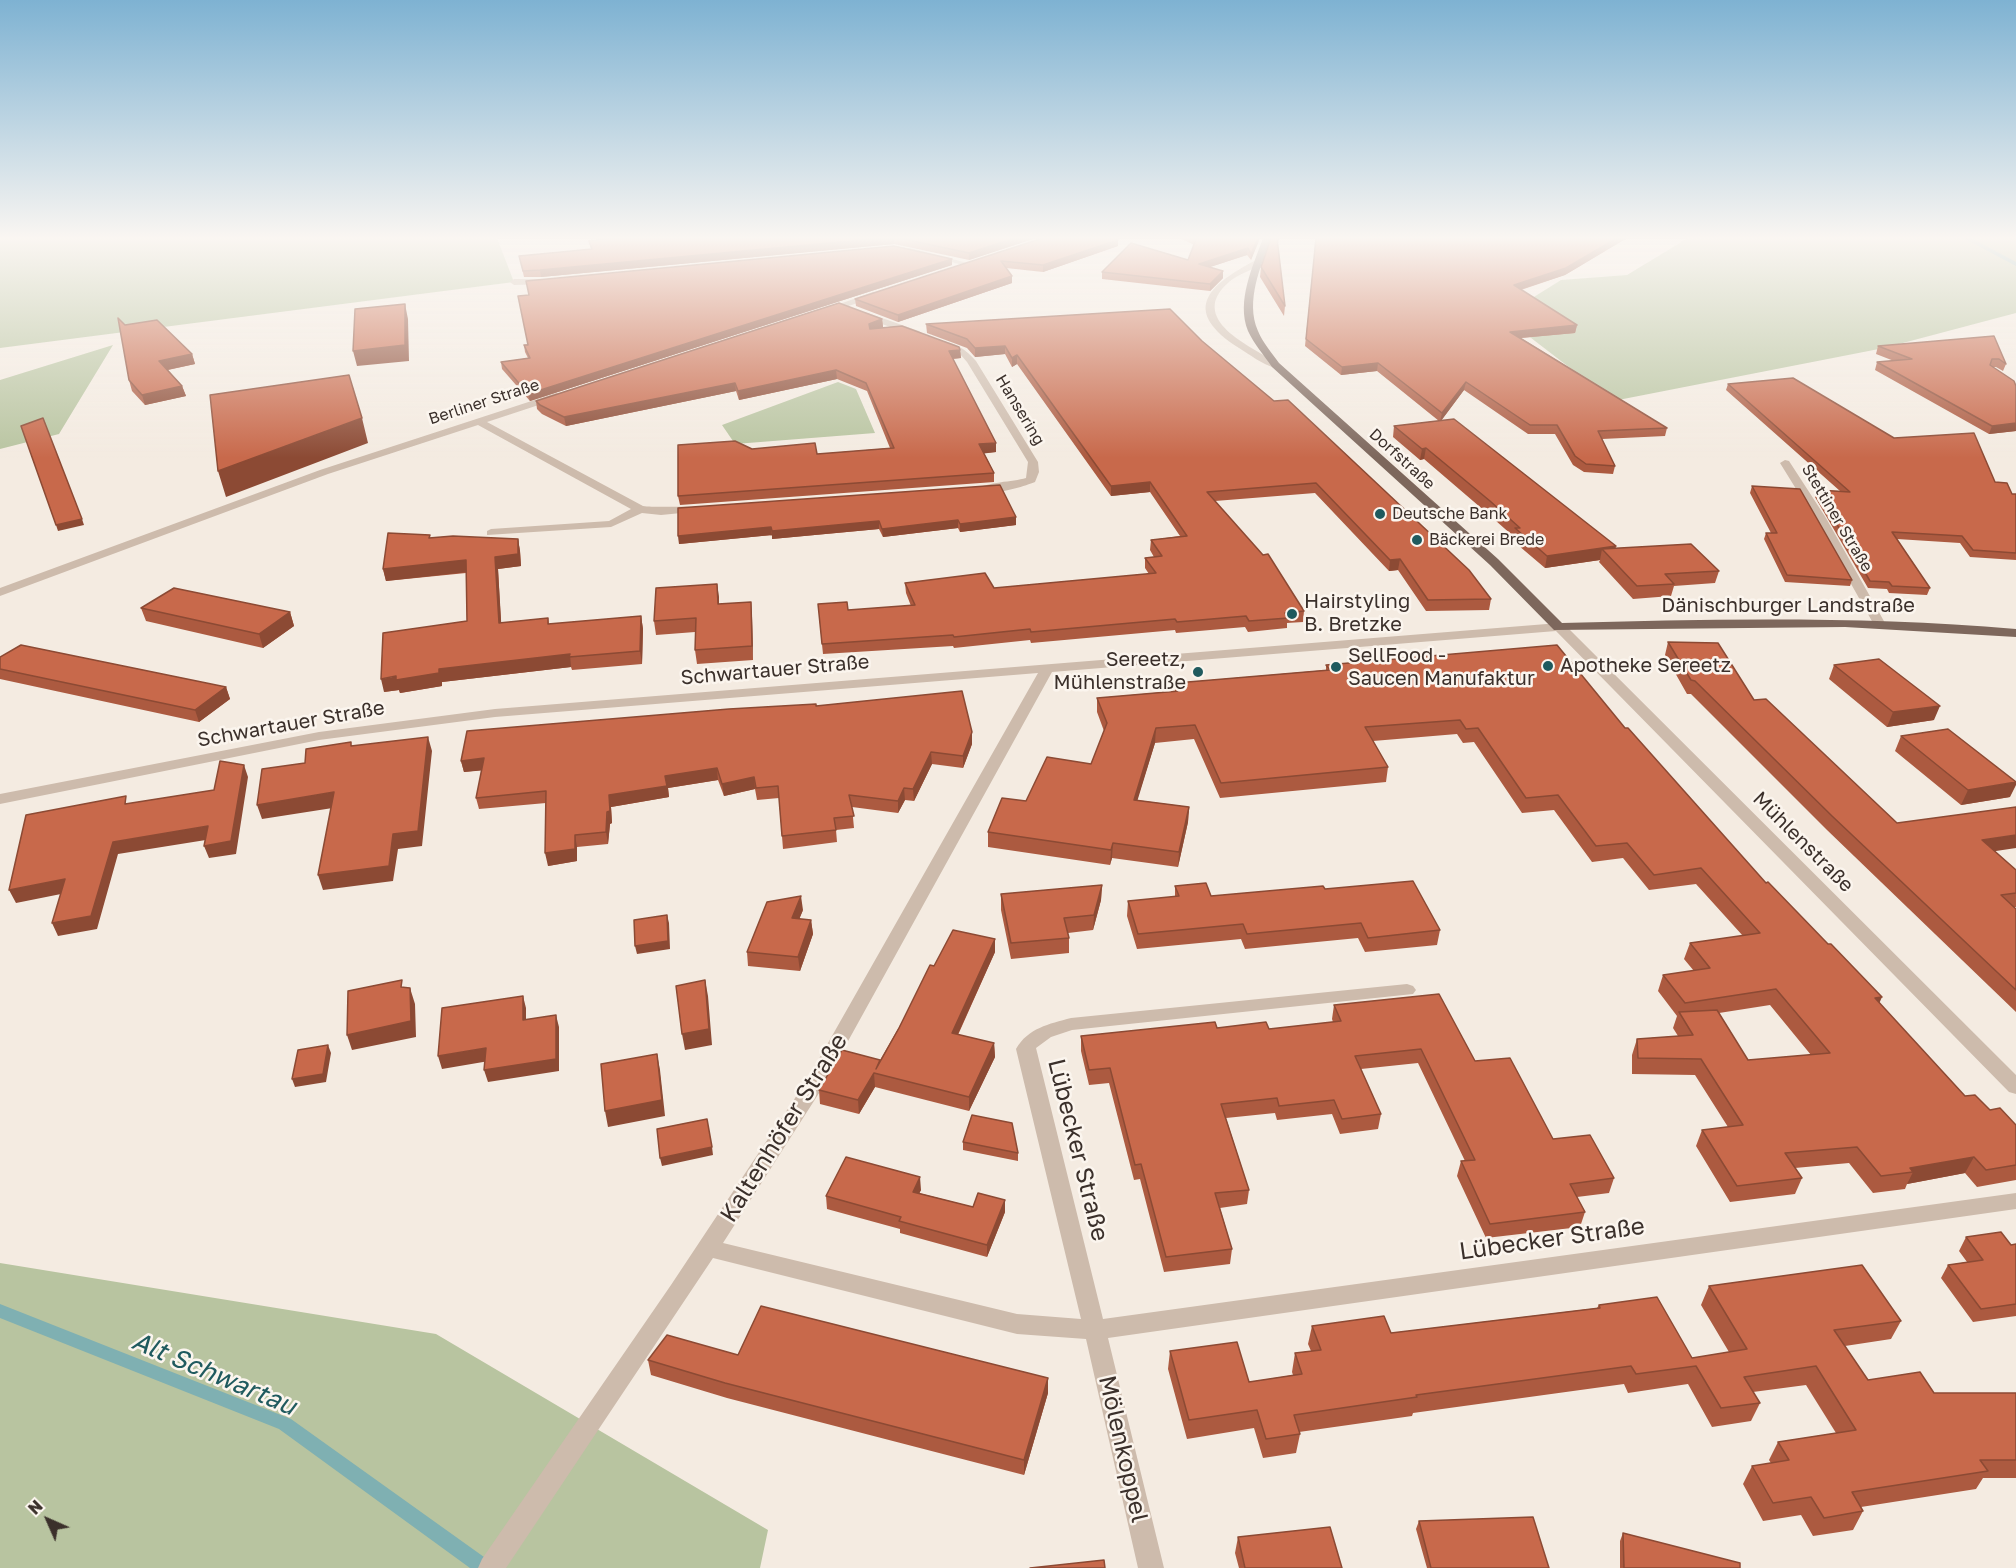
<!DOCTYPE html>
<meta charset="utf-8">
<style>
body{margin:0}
#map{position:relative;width:2016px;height:1568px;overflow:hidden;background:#f4ebe1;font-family:"Golos Text",sans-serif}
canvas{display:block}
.north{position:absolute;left:18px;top:1490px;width:60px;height:60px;-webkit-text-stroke:4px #fbf5ee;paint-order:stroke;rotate:315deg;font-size:16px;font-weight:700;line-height:24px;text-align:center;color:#3b302b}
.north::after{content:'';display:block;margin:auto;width:21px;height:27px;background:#3b302b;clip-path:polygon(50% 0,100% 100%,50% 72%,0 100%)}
</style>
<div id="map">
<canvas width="2016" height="1568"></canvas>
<div class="north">N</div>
</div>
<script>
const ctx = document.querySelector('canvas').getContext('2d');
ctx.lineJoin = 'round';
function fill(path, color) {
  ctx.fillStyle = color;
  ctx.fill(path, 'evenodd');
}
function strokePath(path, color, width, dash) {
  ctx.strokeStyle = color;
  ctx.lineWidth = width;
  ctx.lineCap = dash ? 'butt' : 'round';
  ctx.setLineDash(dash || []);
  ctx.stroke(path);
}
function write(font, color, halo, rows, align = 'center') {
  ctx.font = font + ' "Golos Text",sans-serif';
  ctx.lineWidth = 5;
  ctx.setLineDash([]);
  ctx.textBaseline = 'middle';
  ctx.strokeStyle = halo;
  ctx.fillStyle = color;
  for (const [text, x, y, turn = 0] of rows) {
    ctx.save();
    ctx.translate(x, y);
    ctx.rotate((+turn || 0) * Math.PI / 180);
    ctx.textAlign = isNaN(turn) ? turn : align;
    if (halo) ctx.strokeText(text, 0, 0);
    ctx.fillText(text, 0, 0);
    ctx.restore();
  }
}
fill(new Path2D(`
 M0,238H497L514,282L0,348Z
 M1688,238H2016V313L1884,348L1613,401L1483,301L1529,300L1561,280L1627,275Z
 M113,345L59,434L0,449V380Z
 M838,382L856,389L875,433L735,444L722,425Z
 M0,1263L436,1334L768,1530L760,1568H0Z`), '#b8c4a0');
fill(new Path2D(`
 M1963,238H1971L2016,262V266Z
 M0,1304L291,1419L491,1562L494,1568H470L279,1429L0,1318Z`), '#7fb0b2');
fill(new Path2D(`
 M888,247L911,248L975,265L971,267L911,252L885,251V247Z
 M1254,261L1261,263C1252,271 1238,274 1229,282C1186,319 1251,347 1278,363V367L1275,368C1262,364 1250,355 1239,348C1181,311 1207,286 1254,261Z
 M545,279L548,280V284L514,285L510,282L514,279Z
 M873,292L876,293V297L827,313L820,311Z
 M865,312L919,331L921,333L913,335L862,317L861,315Z
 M938,341C952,340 967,350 976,361L1038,462L1039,472L1035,482C1022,487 988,498 977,489C986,482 1013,482 1026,478L1028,462L967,362L960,354L938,345Z
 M556,393L560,394V398L487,422L643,506C656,508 698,505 704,509L702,511L661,515L642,513L611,527L487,535V531L491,529L609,521L631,509L478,425L328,474L0,596V588L320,470Z
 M1785,460L1789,461L1826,518L1885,623L1884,626H1874L1873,623L1814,518L1780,463Z
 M1559,623L1564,624L2016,1075V1094L2009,1092L1556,631L1052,672L821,1090L723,1243L1017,1314L1081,1319L1016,1049C1028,1028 1049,1024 1071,1018L1407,984L1413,986L1416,990L1413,994L1072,1030L1051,1037L1036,1048L1103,1319L2016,1193V1209L1108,1338L1164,1568H1138L1086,1339L1017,1334L713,1258L506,1568H478L482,1559L671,1285L807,1080L1038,673L495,717L319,740L0,804V794L319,732L495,709Z`), '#cdbbac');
fill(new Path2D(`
 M1263,238H1271C1261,266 1245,301 1258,331C1263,343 1272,353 1279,363L1498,559L1562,623C1714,619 1865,616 2016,629V637L1845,627L1554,630L1490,565L1272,367C1264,355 1254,344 1248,331C1236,301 1253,266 1263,238Z`), '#7d675c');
fill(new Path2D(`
 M613,238H1036L969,260L894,244L541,277H524L519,256L591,249L589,241Z
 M1043,238L1118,240V246L1043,272L1006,268L1012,276V283L898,322L856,306L855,299Z
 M1180,238H1260L1251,260L1247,255L1210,267L1223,271V278L1210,291L1102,279V272L1188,260L1194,245Z
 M1271,238H1279L1278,244L1285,306L1284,316L1260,277L1261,267Z
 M1316,238H1627L1565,275L1521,290L1577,325L1575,333L1521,338L1667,428L1665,436L1602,439L1615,466L1613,474L1584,472L1573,465L1555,434H1528L1464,390L1441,421L1616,546L1615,549L1719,571L1715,583L1674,586L1671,596L1633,599L1599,562L1600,560L1545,568L1512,540L1513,536L1487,513L1424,459L1420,460L1393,437L1394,426L1439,421L1377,371L1341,375L1305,346Z
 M952,259V265L530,401L502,369L501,362L528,358L525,352L524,345Z
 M882,319L883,327L960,350L961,358L953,359L996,443V452L984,453L994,473V482L680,505L678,496L752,449L817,454L890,448L867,391L837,379L739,400L736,391L566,426L542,414L537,409L536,401Z
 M926,324L1202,341L1491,599L1489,610L1426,611L1398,570L1389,571L1315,493L1215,501L1304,611L1303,622L1287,623V628L1248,632L1245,627L1176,633L1175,630L1031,643L1030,640L954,648L953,646L823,654L819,615L848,610L911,606L906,593L905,583L994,588L1149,574L1145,568V558L1154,557L1150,550L1151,540L1180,536L1150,492L1111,496L1017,364L1012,367L1005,354L975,357L967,348L927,333Z
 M125,325L192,354L195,364L168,370L182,386L186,396L145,405L132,391L129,380Z
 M1994,336L2006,364L2003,371L1996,367H1992L2016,386V431L1989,434L1875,370L1877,362L1894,361L1876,354L1878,346Z
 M1728,384L1894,438L1995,482L2012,494H2016V560L1970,557L1960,543L1897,539L1930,588L1927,595L1889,593L1887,589L1868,588L1815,497L1817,490L1840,491L1726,390Z
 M1752,486L1852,580L1850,586L1785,582L1764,539L1766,533H1771L1750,493Z
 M678,508L1016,517V525L960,532L958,528L883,537L879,529L772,539V535L679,544Z
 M430,535V538L518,539L520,551L521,566L498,569L501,623L548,618L549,624L641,616L643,629L642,664L572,670L571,667L442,682V686L400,693L399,690L384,692L467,621L466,573L386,581L383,569Z
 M717,584L719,604L752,616L753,660L697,664L695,650V632L656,635L654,621Z
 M141,608L290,612L294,626L263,648L146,621Z
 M1668,642L1754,700L1897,823L1995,851L2016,870V907H2014L2016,909V1012L1827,830L1691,694H1687L1665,655Z
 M0,657L226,687L230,699L199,722L0,679Z
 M1326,665L1625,728L1766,883L1965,1096L2016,1125V1180L1977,1187L1965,1173L1907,1184L1905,1189L1873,1193L1849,1163L1795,1168L1802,1178L1795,1194L1730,1202L1696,1146L1702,1130L1728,1127L1695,1075L1632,1074V1055L1637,1039L1678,1036L1673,1028L1677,1016L1658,991L1663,975L1694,971L1684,959L1690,943L1743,936L1696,884L1649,890L1623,858L1592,862L1554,810L1522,813L1474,742L1463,743L1457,734L1373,741L1388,767L1386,782L1220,798L1194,739L1155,743L1137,800L1189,807L1188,822L1178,867L1112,858L1110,865L988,847V832L1026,801L1091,764L1104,731L1097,712V698L1175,691L1176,683L1326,670ZM1770,1005L1811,1055L1748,1060L1719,1013Z
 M1834,665L1934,720L1887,727L1829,679Z
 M816,706L972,732V744L963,768L932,764L914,801L905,800L898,813L852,807L854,828L836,830L837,842L783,849L779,798L757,800L755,789L724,796L718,780L668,788L669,797L611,807L612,823L610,824L608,844L577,847V861L548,866L546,803L479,809L476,798L482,770L464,772L461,761Z
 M1901,736L2010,797L1961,805L1895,751Z
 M1102,885L1101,900L1093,930L1068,933L1069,938V953L1011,959L1001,910V894Z
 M1175,886L1211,896L1325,889L1440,930L1437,945L1365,952L1358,938L1245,949L1241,939L1137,949L1127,916L1128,901L1175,897Z
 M803,910L799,919L811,920L813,934L800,971L748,966L747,952Z
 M995,939V952L958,1035L994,1043L995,1057L969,1111L875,1087L859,1114L820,1104L819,1090L880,1060L934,966Z
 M1334,1005L1475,1061L1553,1139L1614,1178L1609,1193L1577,1197L1585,1212L1580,1227L1486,1238L1457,1176L1461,1161H1465L1418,1063L1361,1069L1381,1114L1378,1129L1340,1134L1332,1114L1277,1120L1275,1113L1226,1118L1249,1190L1247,1204L1220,1208L1232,1249L1230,1264L1164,1272L1140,1179L1134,1180L1109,1083L1089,1085L1081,1051V1036L1217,1028L1269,1029L1333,1022L1332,1019Z
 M963,1142L1018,1153V1161L963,1150Z
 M921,1190L919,1193L973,1207L1005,1200V1212L987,1257L900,1233V1229L827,1209L826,1196Z
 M1966,1237L2011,1245L2016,1244V1316L1973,1322L1941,1278L1948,1265L1967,1262L1959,1251Z
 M1709,1286L1901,1321L1891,1339L1845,1346L1868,1380L1934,1393H2016V1478H1983L1976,1489L1861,1507L1863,1511L1853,1530L1813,1536L1801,1515L1763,1521L1743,1484L1752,1466L1771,1463L1769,1460L1778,1442L1836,1433L1806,1385L1753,1392L1760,1403L1751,1421L1712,1427L1688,1384L1628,1393L1624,1384L1413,1413L1412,1416L1299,1432L1300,1434L1296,1453L1263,1458L1254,1428L1187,1439L1168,1369L1170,1351L1249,1382L1293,1375L1292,1372L1295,1353L1311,1351L1308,1344L1312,1326L1391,1333L1597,1308L1599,1305L1692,1358L1729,1352L1701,1305Z
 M738,1355L1048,1378V1393L1024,1475L727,1398L651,1375L648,1360Z
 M1419,1521L1549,1568H1427L1416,1529Z
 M1623,1533L1740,1568H1620V1541Z
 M1238,1537L1342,1568H1239L1235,1553Z`), '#ac5a40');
fill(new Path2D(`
 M882,238H894V244L541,277L540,270Z
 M1015,238H1036L969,260V253Z
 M1258,238H1260L1251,260V254Z
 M1617,238H1627L1565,275L1513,292L1514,285Z
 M1118,240V246L1043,272V265Z
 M1248,248L1247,255L1198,271L1199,264Z
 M952,259V265L530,401L528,394Z
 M1223,271V278L1210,291V284Z
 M1012,276V283L898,322V315Z
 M405,304L408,319L409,361L357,366L353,351Z
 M882,319L883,327L870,332L869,324Z
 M1577,325L1575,333L1509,339L1510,332Z
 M1005,346V354L975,357V348Z
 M960,350L961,358L949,359V351Z
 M192,354L195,364L162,371L159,361Z
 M1017,355V364L1012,367V358Z
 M1378,363L1377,371L1341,375L1342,367Z
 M836,370L837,379L739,400L738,391Z
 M1466,382L1464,390L1440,422L1442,413Z
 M735,383L736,391L566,426L564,417Z
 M182,386L186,396L145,405L142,395Z
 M362,418L368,443L226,497L218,471Z
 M2016,423V431L1989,434L1992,426Z
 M996,443V452L980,454L979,444Z
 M1426,448L1424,459L1420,460L1422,449Z
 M1150,482V492L1111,496V486Z
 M1016,517V525L960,532V524Z
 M82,519L84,525L58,531L56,525Z
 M958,520V528L883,537L882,529Z
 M879,521V529L772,539V531Z
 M771,527L772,535L679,544L678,536Z
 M518,539L520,551L521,566L498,569L502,636L499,623L495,557Z
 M1616,546L1613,558L1602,549L1600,560L1545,568L1547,556Z
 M1400,559L1398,570L1389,571L1390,560Z
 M466,560L468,572L386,581L383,569Z
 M717,584L719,597V618L718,604Z
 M751,602L752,616L753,660L752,646Z
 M290,612L294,626L263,648L259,634Z
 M641,616L643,629L642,664L640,651Z
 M570,654L571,667L442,682V686L400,693L399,690L384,692L381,679L439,669Z
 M226,687L230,699L199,722L195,710Z
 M1940,706L1934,720L1887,727L1893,712Z
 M1156,728L1155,743L1133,815L1134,800Z
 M972,732V744L963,768V756Z
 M428,737L432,751L422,846L398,849L393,881L323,890L318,875L393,834Z
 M931,752L932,764L914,801L913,789Z
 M484,758L487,770L464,772L461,761Z
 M244,765L248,777L236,854L209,858L204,846Z
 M717,768L718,780L668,788L669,797L611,807L612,823L610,824L608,844L606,832L609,795L665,776Z
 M754,777L755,789L724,796L722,784Z
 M2016,782V785L2010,797L1961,805L1968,790Z
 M904,788L905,800L898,813V801Z
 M334,792L339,807L262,819L257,805Z
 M1189,807L1188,822L1178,867L1179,852Z
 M208,826L212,839L118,854L97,929L58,936L52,923L113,842Z
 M575,835L577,847V861L548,866L545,853Z
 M2016,835V848L1976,854L1982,840Z
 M1113,843L1112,858L1110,865L1111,850Z
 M65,879L71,892L16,903L9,890Z
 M1102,885L1101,900L1093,930L1094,915Z
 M801,896L803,910L794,932L792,918Z
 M667,915L669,923L670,949L637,954L635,946Z
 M811,920L813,934L800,971L798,957Z
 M995,939V952L952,1047V1033Z
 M705,980L708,996L712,1045L685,1050L682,1034Z
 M410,988L415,1004L416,1037L352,1050L347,1035Z
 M523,996L526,1008V1032L523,1020Z
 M1882,997L1875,1013V998Z
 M556,1015L559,1027V1071L488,1082L484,1070Z
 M994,1043L995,1057L969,1111V1097Z
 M328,1045L331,1053L326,1082L295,1087L292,1079Z
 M486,1048L489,1061L442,1069L438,1056Z
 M657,1054L660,1070L665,1116L608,1127L605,1111Z
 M874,1073L875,1087L859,1114L858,1100Z
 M712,1147L713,1155L662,1166L660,1158Z
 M1974,1157L1965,1173L1907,1184L1913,1172L1910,1168Z
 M920,1177L921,1190L914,1204L913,1192Z
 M1005,1200V1212L987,1257V1245Z
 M1048,1378V1393L1024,1475V1460Z`), '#8c4a34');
const building = new Path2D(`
 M613,238H882L540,270L523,271L519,256L592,249L589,241Z
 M899,238H1015L969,253Z
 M1043,238H1114L1118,240L1043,265L1001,261L1012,276L898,315L855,299Z
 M1194,238H1258L1251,254L1248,248L1199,264L1223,271L1210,284L1102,272L1131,243L1188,260L1196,239Z
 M1271,238H1277L1285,306L1261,267Z
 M1316,238H1617L1566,268L1514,285L1577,325L1510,332L1667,428L1598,431L1615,466L1586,464L1575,456L1557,425H1530L1466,382L1442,413L1378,363L1342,367L1306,339Z
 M894,246L952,259L528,394L501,362L530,358L524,345H528L518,296L529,295L526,281Z
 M839,303L882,319L869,324L870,329L902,326L959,347L960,350L949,351L996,443L979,444L994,473L678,496V445L735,441L752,449L815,443L817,454L894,448L866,383L836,370L738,391L735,383L564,417L540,405L536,401Z
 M405,304V345L353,351L355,309Z
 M1170,309L1202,341L1274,401L1288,400L1469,570L1491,599L1428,600L1400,559L1390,560L1316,483L1207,492L1263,555L1268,554L1304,611L1285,613L1288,618L1249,621L1246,616L1177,622L1175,619L1031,632L1030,629L954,637L953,635L822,644L818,604L847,602L848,610L915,605L905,583L985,573L994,588L1156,573L1145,558L1162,556L1151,540L1187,536L1150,482L1111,486L1017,355L1012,358L1005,346L975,348L967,339L926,324Z
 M118,318L125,325L157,320L192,354L159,361L182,386L142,395L129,380Z
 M1994,336L2006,364L1999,359H1992L1990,365L2014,381L2016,386V423L1992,426L1877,362L1912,359L1878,346Z
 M349,375L362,418L218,471L210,395Z
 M1793,378L1894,438L1974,433L1995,482L2007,483L2012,494H2016V553L1973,550L1962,536L1892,532L1930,588L1892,586L1889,582L1870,581L1817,490L1850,492L1728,384Z
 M43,418L82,519L56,525L21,426Z
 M1454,419L1616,546L1547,556L1515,528H1520L1490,501L1426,448L1422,449L1394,426Z
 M1000,485L1016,517L960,524L958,520L882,529L879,521L772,531L771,527L678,536V508Z
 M1752,486L1800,489L1852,580L1787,575L1766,533H1777Z
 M388,533L430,535L429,538L453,536L518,539V554L495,557L499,623L548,618V624L641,616L640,651L569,657L570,654L439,669V673L396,680V676L381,679L383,633L467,621L466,560L383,569Z
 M1691,544L1719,571L1665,574L1674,584L1637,586L1602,549Z
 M717,584L718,604L751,602L752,646L695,650L696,618L654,621L656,588Z
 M174,588L290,612L259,634L141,608Z
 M1668,642L1718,643L1754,700L1766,699L1897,823L2016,807V835L1982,840L2016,870V893L2001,895L2016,909V990L1832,816L1695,681L1691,680Z
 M21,645L226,687L195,710L0,669V657Z
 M1557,645L1625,728H1628L1766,883L1768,882L1828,944H1831L1882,997L1875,998L1965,1096L1975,1095L1990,1110L2000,1108L2016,1125V1165L1986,1170L1974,1157L1910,1168L1913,1172L1881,1176L1857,1147L1785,1153L1802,1178L1737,1186L1702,1130L1743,1125L1701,1059L1638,1058L1637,1039L1693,1035L1679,1012L1717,1010L1748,1060L1830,1053L1776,989L1685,1003L1663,975L1710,968L1690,943L1760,933L1701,868L1654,875L1627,843L1596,846L1558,795L1526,798L1478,728L1466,729L1460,720L1365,727L1388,767L1221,783L1195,725L1156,728L1134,800L1189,807L1179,852L1113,843L1111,850L988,832L1002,798L1026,801L1047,757L1091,764L1107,723L1097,698L1179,691L1176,683L1330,670L1326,665Z
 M1879,659L1940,706L1893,712L1834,665Z
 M962,691L972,732L963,756L931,752L913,789L904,788L898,801L849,795L854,816L834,818L836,830L782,836L778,786L756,788L754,777L722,784L717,768L665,776L667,786L609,795L610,811L607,812L606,832L575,835V849L545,853L546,791L476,798L484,758L461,761L467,731L729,709L816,704V706Z
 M1948,729L2016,782L1968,790L1901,736Z
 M428,737L418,831L393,834L389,866L318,875L334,792L257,805L262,769L305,763L306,749L351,742V746Z
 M220,761L244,765L231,841L204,846L208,826L113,842L91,916L52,923L65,879L9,890L26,815L126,796L125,804L214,790Z
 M1413,881L1440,930L1368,938L1361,923L1247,934L1243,924L1138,934L1128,901L1179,896L1175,886L1206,883L1211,896L1323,886L1325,889Z
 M1102,885L1094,915L1064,918L1069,938L1011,943L1001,894Z
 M801,896L792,918L811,920L798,957L747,952L767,902Z
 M667,915L668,941L635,946L634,920Z
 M953,930L995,939L952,1033L994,1043L969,1097L874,1073L858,1100L819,1090L842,1050L880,1060L876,1069L899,1028L930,965L934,966Z
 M402,980L401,987L410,988L411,1021L347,1035L348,991Z
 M705,980L709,1029L682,1034L676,986Z
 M1439,994L1475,1061L1510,1058L1553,1139L1590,1135L1614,1178L1570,1184L1585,1212L1490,1224L1461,1161L1475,1160L1421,1049L1355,1056L1381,1114L1342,1119L1334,1100L1279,1106L1277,1098L1221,1104L1249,1190L1215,1193L1232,1249L1166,1257L1141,1164L1135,1165L1110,1068L1089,1070L1081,1036L1215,1022L1217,1028L1266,1022L1269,1029L1341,1021L1334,1005Z
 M523,996V1020L556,1015V1059L484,1070L486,1048L438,1056L442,1008Z
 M328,1045L323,1074L292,1079L298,1050Z
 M657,1054L662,1100L605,1111L601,1064Z
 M972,1115L1012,1123L1018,1153L963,1142Z
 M707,1119L712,1147L660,1158L657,1129Z
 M846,1157L920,1177L913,1192L973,1207L978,1193L1005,1200L987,1245L899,1221L901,1217L826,1196Z
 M2001,1232L2011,1245L2016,1244V1304L1981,1309L1948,1265L1983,1260L1966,1237Z
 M1862,1265L1901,1321L1834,1330L1868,1380L1920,1372L1934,1393H2016V1460H1980L1988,1471L1852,1492L1863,1511L1824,1518L1811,1497L1773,1503L1752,1466L1789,1460L1778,1442L1856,1430L1816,1366L1744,1377L1760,1403L1721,1408L1696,1366L1636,1374L1631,1366L1416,1395L1417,1397L1294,1415L1300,1434L1266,1439L1257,1410L1189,1420L1170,1351L1237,1342L1249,1382L1302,1374L1295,1353L1321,1350L1312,1326L1384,1316L1391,1333L1600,1308L1599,1305L1657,1297L1692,1358L1747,1349L1709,1286Z
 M761,1306L1048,1378L1024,1460L725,1383L648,1360L667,1335L738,1355Z
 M1533,1517L1549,1568H1431L1419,1521Z
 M1330,1527L1342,1568H1245L1238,1537Z
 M1623,1533L1740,1563V1568H1624Z
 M1104,1560L1105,1568H1030Z`);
fill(building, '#c8694b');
strokePath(building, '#8c4a34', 1.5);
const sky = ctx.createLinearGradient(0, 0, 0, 458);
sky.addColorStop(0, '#7eb2d2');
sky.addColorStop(0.52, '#faf6f2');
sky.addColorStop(1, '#faf6f200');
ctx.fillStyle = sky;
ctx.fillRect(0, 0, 2016, 458);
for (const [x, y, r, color] of [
 [1380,514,6,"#1f5a5e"],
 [1417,540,6,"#1f5a5e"],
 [1292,614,6,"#1f5a5e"],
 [1548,666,6,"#1f5a5e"],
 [1336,667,6,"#1f5a5e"],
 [1198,672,6,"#1f5a5e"]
]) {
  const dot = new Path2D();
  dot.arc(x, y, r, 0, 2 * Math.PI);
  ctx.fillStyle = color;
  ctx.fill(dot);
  strokePath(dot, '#fbf5ee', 2);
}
write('16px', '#3b302b', '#fbf5ee', [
 ["Berliner Straße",484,402,-18],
 ["Hansering",1020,410,59],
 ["Dorfstraße",1402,459,42],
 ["Stettiner Straße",1837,518,59]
]);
write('16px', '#3b302b', '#fbf5ee', [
 ["Deutsche Bank",1392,514],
 ["Bäckerei Brede",1429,540]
], 'left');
write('20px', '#3b302b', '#fbf5ee', [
 ["Hairstyling",1304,602],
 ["B. Bretzke",1304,625],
 ["SellFood -",1348,656],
 ["Saucen Manufaktur",1348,679],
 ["Sereetz,",1186,660,"right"],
 ["Mühlenstraße",1186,683,"right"],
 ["Apotheke Sereetz",1560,666]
], 'left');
write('20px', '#3b302b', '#fbf5ee', [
 ["Dänischburger Landstraße",1788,606],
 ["Schwartauer Straße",775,670,-5],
 ["Schwartauer Straße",291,724,-10],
 ["Mühlenstraße",1803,842,45]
]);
write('24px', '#3b302b', '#fbf5ee', [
 ["Kaltenhöfer Straße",784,1128,-58],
 ["Lübecker Straße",1078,1150,76],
 ["Lübecker Straße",1552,1239,-8],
 ["Mölenkoppel",1123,1449,77]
]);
write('italic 26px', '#1f5a5e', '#fbf5ee', [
 ["Alt Schwartau",214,1374,23]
]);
</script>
